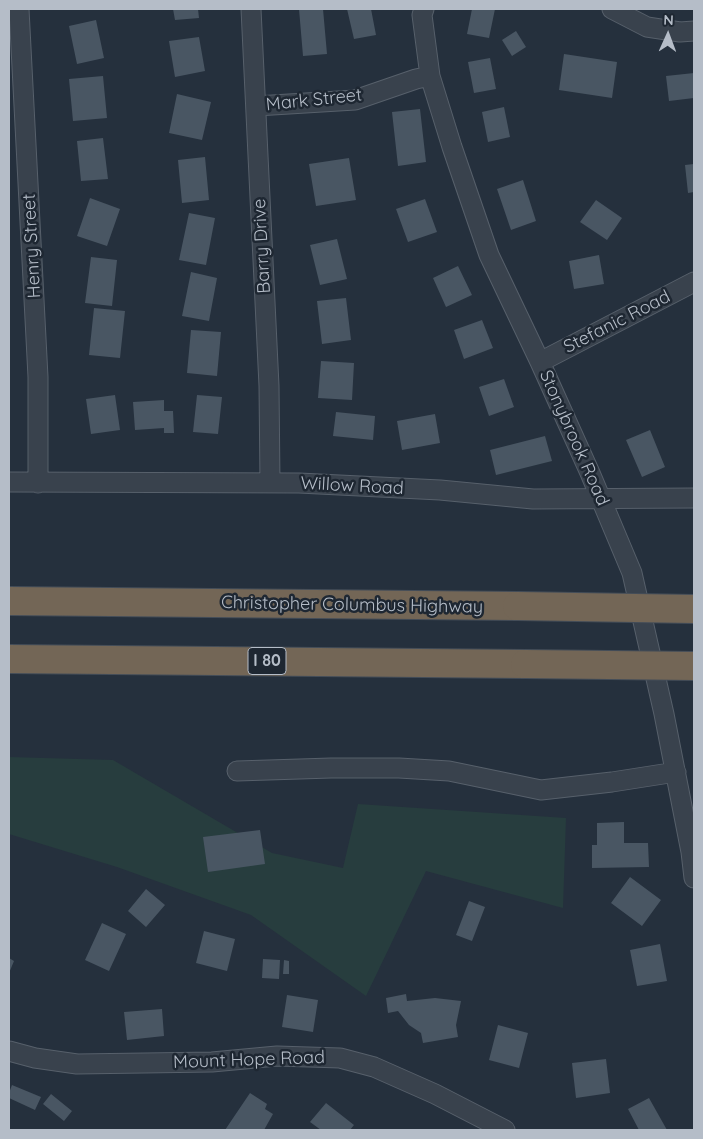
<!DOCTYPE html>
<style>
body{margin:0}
#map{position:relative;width:703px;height:1139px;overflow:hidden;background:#25303d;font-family:Quicksand,sans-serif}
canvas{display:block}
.frame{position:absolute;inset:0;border:10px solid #b5bdc8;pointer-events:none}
.north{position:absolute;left:643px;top:10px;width:50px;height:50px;-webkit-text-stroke:4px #1e2732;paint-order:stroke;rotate:2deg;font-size:14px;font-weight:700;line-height:20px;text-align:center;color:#b5bdc8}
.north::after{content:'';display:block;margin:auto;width:18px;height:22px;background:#b5bdc8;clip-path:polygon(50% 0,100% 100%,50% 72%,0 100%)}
</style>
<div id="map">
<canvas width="703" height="1139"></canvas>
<div class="frame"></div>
<div class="north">N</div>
</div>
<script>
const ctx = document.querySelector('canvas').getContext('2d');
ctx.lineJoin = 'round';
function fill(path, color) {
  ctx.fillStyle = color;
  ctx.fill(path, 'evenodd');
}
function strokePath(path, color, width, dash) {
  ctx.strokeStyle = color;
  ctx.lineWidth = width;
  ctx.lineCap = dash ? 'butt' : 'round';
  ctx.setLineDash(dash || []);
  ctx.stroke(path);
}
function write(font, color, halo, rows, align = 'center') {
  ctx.font = font + ' Quicksand,sans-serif';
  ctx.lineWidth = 5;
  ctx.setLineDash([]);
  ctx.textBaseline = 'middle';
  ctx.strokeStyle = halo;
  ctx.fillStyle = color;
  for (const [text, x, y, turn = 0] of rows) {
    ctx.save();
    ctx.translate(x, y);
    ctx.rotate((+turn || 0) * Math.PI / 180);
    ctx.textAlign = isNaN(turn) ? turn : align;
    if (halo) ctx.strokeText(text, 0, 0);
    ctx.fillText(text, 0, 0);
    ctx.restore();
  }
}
fill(new Path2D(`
 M9,757L113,760L272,853L343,868L358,804L566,818L563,908L426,871L366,996L251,915L117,867L9,834Z`), '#273d3e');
fill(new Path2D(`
 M173,9H198L199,18L175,20Z
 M299,9H323L327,54L303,56Z
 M347,9H371L376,35L354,39Z
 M472,9H495L489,38L467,34Z
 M96,20L104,58L77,64L69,26Z
 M516,31L526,47L512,56L502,40Z
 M199,37L205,71L175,77L169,41Z
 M564,54L617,62L612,98L559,90Z
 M490,58L496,89L474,93L468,62Z
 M694,73V98L669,101L666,76Z
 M103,76L107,118L73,121L69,79Z
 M177,94L211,102L202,140L169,133Z
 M504,107L510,137L488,142L482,112Z
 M420,109L426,162L398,166L392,112Z
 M103,138L108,179L81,181L77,141Z
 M205,157L209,200L182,203L178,160Z
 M349,158L356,200L316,206L309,164Z
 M694,164V192L688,193L685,165Z
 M523,180L536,221L511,230L497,189Z
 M90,198L120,209L107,246L77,236Z
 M425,199L437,232L408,242L396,209Z
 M596,200L622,218L607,240L580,222Z
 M189,213L215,218L206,265L179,260Z
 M337,239L347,279L320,285L310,245Z
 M599,255L604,284L574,289L569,261Z
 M91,257L117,260L112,306L85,303Z
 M458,266L472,295L446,307L433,278Z
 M191,272L217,278L209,321L182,316Z
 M346,298L351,340L322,344L317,301Z
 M94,308L125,311L120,358L89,355Z
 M482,320L493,348L464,359L454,330Z
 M191,330L221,332L217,376L187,373Z
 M321,361L354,363L352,400L318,398Z
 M504,379L514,407L489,416L479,387Z
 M115,395L120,430L91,434L86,399Z
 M197,395L222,397L218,434L193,432Z
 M164,400V411H173L174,433H164V428L135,430L133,402Z
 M336,412L375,416L373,440L333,436Z
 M435,414L440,443L402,450L397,421Z
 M650,430L665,467L642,477L626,440Z
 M545,436L552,461L496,475L490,450Z
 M624,822V843H648L649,867L592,868V845H597V823Z
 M260,830L265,864L208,872L203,837Z
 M630,877L661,900L642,926L611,903Z
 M146,889L165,905L146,927L128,911Z
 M469,901L485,907L472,941L456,935Z
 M102,923L126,934L109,971L85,960Z
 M204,931L235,939L227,971L196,963Z
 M660,944L667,981L637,986L630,950Z
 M9,958L14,961L9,973Z
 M263,959L280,960L279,979L262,978Z
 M284,960L289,961V974H283Z
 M406,994L407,1001L435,998L461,1001L456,1025L458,1037L423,1043L421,1033L409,1025L398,1011L388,1013L386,998Z
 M287,995L318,1000L313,1032L282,1027Z
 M162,1009L164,1036L127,1040L124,1012Z
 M498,1025L528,1033L519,1068L489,1060Z
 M606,1059L610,1093L576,1098L572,1063Z
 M12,1085L41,1097L35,1110L9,1098V1093Z
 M250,1093L267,1104L265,1109L273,1114L264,1130H225Z
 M51,1094L72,1111L64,1121L43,1104Z
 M649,1098L667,1130H639L628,1109Z
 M326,1103L354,1125L350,1130H321L310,1122Z`), '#495663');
const minor = new Path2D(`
 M19,9L38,377V483
 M251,9L269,386L270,483
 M424,9L422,15L430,76L452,147L489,255L540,362L590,473L632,573L664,714L691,852L694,878
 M612,9L647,27L680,32L694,31
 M256,106L355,100L416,79L430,76
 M540,362L694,282
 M9,482L299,483L440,490L533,499L694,498
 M237,771L331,768H399L449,771L541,790L612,782L676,772
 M9,1051L35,1058L77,1064L212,1062L277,1056L340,1058L374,1067L435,1094L505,1130`);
const highway = new Path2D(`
 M9,601L517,606
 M9,659L525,664`);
strokePath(minor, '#57606b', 21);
strokePath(highway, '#444d58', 30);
strokePath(minor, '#39424d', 19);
strokePath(highway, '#736656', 28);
const highwayBridge = new Path2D(`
 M517,606L694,609
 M525,664L694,666`);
strokePath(highwayBridge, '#444d58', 30, []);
strokePath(highwayBridge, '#736656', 28);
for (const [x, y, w] of [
 [267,661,38]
]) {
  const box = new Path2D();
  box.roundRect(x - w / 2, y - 13.5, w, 27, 4);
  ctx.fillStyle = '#1e2732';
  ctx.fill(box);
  strokePath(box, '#b5bdc8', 1);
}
write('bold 16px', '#b5bdc8', null, [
 ["I 80",267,661]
]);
write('18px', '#b5bdc8', '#1e2732', [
 ["Mark Street",314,100,-6],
 ["Henry Street",32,246,-93],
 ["Barry Drive",262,246,-93],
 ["Stefanic Road",617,322,-27],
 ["Stonybrook Road",574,438,66],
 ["Willow Road",352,486,3],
 ["Christopher Columbus Highway",352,605,1],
 ["Mount Hope Road",249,1060,-2]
]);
</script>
